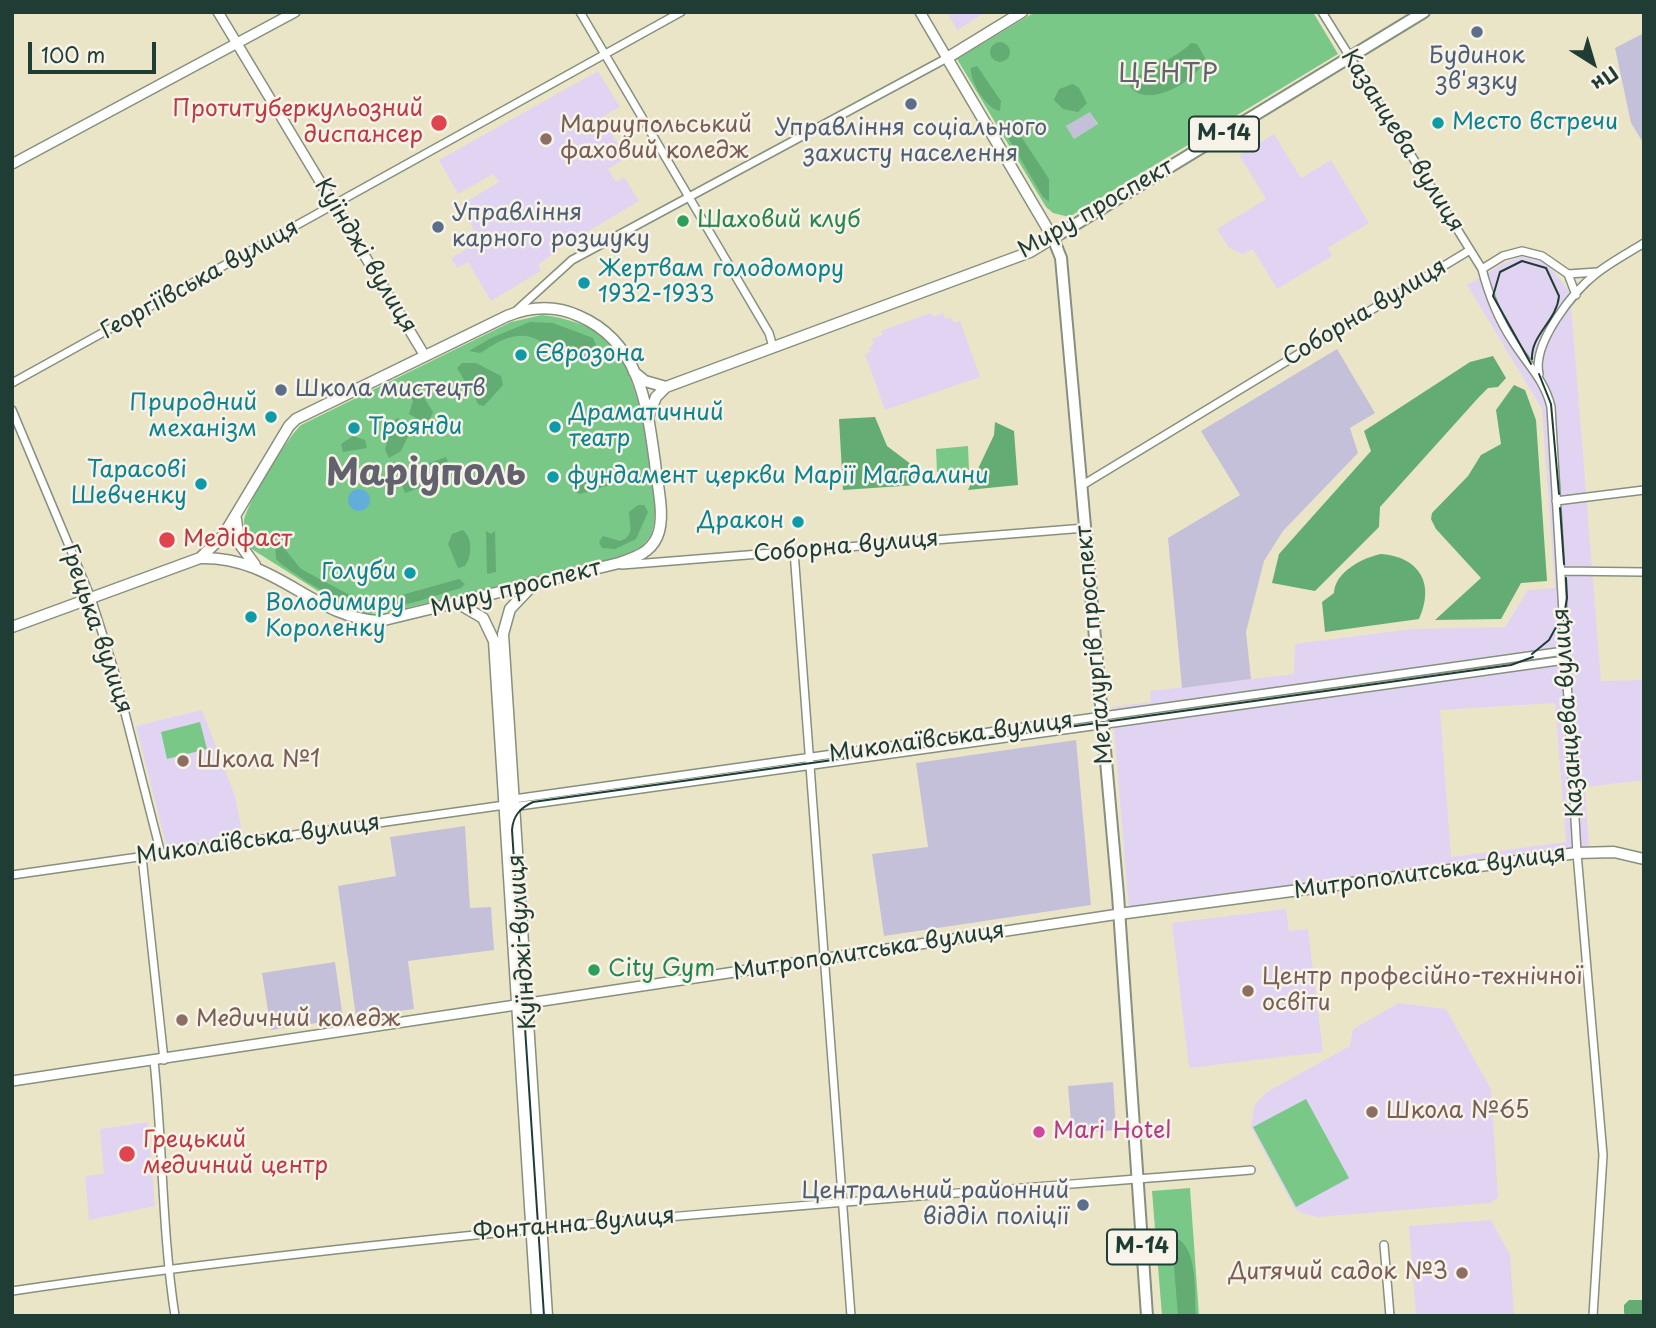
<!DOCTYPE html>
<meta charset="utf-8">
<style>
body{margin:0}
#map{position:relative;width:1656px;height:1328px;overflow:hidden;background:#ebe5c8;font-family:"Playpen Sans",sans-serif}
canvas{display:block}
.frame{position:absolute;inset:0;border:14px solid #1f3d34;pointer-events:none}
.north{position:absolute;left:1558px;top:28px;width:70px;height:70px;-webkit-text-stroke:5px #f7f3e8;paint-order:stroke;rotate:143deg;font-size:19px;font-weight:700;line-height:28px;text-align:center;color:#1f3d34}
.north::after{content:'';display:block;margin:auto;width:24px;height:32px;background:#1f3d34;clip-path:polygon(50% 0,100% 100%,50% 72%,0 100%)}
.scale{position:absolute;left:28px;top:42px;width:128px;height:32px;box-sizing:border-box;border:4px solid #1f3d34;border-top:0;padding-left:9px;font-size:21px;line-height:24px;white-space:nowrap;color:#1f3d34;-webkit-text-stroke:5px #f7f3e8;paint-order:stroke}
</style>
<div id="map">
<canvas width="1656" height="1328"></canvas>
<div class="frame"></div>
<div class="north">Пн</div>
<div class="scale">100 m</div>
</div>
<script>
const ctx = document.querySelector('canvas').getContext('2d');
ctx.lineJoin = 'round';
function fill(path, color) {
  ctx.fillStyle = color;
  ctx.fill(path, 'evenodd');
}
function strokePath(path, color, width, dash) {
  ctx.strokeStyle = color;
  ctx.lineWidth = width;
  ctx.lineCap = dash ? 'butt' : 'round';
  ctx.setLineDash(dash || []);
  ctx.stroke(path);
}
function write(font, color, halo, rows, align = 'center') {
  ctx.font = font + ' "Playpen Sans",sans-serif';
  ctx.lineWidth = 5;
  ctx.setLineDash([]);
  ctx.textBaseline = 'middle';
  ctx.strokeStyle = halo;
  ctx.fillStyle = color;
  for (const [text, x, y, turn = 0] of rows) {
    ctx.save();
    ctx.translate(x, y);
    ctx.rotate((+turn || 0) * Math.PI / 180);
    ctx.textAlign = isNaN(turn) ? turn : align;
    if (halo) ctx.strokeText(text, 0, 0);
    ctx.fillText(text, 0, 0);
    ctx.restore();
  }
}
fill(new Path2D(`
 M947,12H986L957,30Z
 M598,71L620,107L602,117L626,158L608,169L616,182L624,177L639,201L560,248L538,265L541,271L491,301L468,262L457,268L451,258L480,241L460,205L499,182L493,174L458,194L439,160Z
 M1274,134L1301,178L1331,160L1369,223L1328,248L1332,256L1277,289L1253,249L1243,254L1229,248L1217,229L1266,199L1239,155Z
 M1522,256L1531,257L1549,265L1570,292L1601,681L1644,680V780L1585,787L1589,848L1129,908L1112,707L1151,702L1150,691L1294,674L1295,644L1411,629L1505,627L1528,590L1555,588L1542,409L1467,285L1504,263ZM1555,703L1566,842L1451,857L1440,710Z
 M931,313L933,317L943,313L945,319L951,317L954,323L960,321L980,377L885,410L865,354L871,352L869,347L874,344L872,339L883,335L881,331Z
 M202,710L235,796L243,838L167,848L136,726Z
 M1286,909L1289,931L1308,929L1323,1052L1189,1068L1172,923Z
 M1399,1003L1446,1009L1491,1089L1498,1198L1490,1203L1317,1217L1302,1213L1295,1209L1251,1127L1255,1104L1267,1092L1350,1046L1353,1029Z
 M148,1122L155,1206L89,1220L85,1176L104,1174L100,1129Z
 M1491,1220L1510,1255L1514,1316H1416L1409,1226Z`), '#e1d4f3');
fill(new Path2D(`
 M1644,33V144L1631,123L1615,48Z
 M1090,111L1098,125L1074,139L1066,126Z
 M1337,349L1375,413L1350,428L1358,453L1283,531L1264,561L1246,632L1251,679L1182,688L1168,538L1240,495L1201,431Z
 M1076,740L1091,905L884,936L872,854L928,847L916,763Z
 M465,826L470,908L491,907L494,950L408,961L414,1009L356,1017L338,886L396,876L390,837Z
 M335,962L343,1019L271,1030L262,973Z
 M1113,1082L1116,1130L1072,1134L1068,1086Z`), '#c5c0da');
fill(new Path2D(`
 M1035,12H1313L1338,54L1069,217L1053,213L1046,207L957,59ZM1090,112L1098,124L1074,139L1066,126Z
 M542,315C562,317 590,325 607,338C637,362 665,496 652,532C647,546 633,552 619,557L389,612L366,614L345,608L250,548C244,540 243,532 244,521C247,503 287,438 301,425L511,322Z
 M968,446L969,470L937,472L936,449Z
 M200,722L207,749L167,759L161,732Z
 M1306,1099L1349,1178L1296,1207L1253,1127Z
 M1190,1188L1199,1316H1162L1152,1191Z`), '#7ac888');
fill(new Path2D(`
 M990 52a10 10 0 1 1 20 0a10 10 0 1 1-20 0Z
 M1191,43L1197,44L1205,58C1201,79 1143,114 1128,83L1131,79C1144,74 1184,52 1191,43Z
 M977,66L1001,101L1000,111C987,110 969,80 971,68Z
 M1073,84L1079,88L1087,103L1078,112L1063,109L1054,100L1059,89Z
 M1011,121L1049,179V202L1043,197L1003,129L1005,124Z
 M530,322L553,323L593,338L596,345C568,384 553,339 526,336C507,334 494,345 480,353L469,351L491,338Z
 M1493,356L1506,378L1498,387L1488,388L1479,397L1380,507L1379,527L1315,591L1272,583L1279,554L1371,451L1364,431L1470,362Z
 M462,363H476L501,376L503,385L484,406L479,405L457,368Z
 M416,385L433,412L430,419L423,422L409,414L413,401L409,391Z
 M1514,385L1525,390L1536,420L1547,581L1521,583L1501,619L1435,620L1481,578L1436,529L1431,519L1432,513L1468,476L1481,455L1501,444L1496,410Z
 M875,417L887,446L916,468L917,485L843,490L839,419Z
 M397,418L408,424L410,432L401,451L389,458L385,450L391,425Z
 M995,422L1014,431L1018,485L968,490L994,435Z
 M353,436L365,440L367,448L343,452L341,444Z
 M446,457L453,476L405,493L398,475Z
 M604,473L613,478L610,485L580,494L574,491L572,486L580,479Z
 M638,505H644L648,512L636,539L615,549L602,548L599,542L603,536L620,541C636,536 629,524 629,512Z
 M463,530C473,539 472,556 465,566L458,568L448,544L452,534Z
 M486,531L491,534L495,531L496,572L487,574Z
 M279,542L301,569L361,601L391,598L459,579L465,584L461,588C433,596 399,610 369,608C343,606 303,580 281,564L276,559L275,545Z
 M1381,554C1420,557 1435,584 1419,619L1325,632L1322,602L1334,593C1335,572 1362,558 1381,554Z
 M1176,1238C1199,1249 1194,1294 1196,1316H1178L1172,1242Z
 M1629,1300H1644V1316H1627L1624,1313V1305Z`), '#63ac74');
fill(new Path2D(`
 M348 500a11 11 0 1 1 22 0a11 11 0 1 1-22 0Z`), '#63addb');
const minor = new Path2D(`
 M580,12L769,333L773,347
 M1322,12L1482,269C1489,296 1497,317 1512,340C1526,363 1545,380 1551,407L1577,853L1603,1155L1593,1316
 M1482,269L1503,256L1522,251L1542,256L1568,274L1597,272
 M1568,274L1576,295
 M517,310L572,260L947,58
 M1539,374C1532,344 1572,292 1597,273C1611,262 1628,253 1644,243
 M12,383L681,12
 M12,410L91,598L114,670L161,854
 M1081,486L1470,250
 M1556,501L1644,490
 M794,551L851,1316
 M622,565L1085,528
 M1561,571L1644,572
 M512,807L1565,660
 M142,857L164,1060
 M12,875L505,805L514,799L1564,651
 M154,1061C163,1146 162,1232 175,1316
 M1384,1245L1390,1316
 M12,1291C423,1231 837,1203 1251,1170`);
const tertiary = new Path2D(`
 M218,12L425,356
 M920,12L947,58
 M12,164L295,12
 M12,1081L1119,914`);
const secondary = new Path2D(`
 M634,372L645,381L666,387
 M649,415L656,397L666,387L1030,252L1053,238L947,58L1022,12
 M236,519L239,543L255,565
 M530,588L510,609L503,634L547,1316
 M459,604L483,618L494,641L537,1316
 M12,627L200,558L223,536L289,426L296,419L507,316C532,306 555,305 579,316C640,342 647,405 655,463C657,485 666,517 657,537C650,553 634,558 619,563L380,621C312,618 277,556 200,558
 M1119,914L1577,853L1614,852L1644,859`);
const trunk = new Path2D(`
 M1147,1316L1118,895L1061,258L1053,238L1424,12`);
strokePath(minor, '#85917e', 10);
strokePath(tertiary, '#85917e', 12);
strokePath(secondary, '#85917e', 13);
strokePath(trunk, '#85917e', 14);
strokePath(minor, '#fff', 7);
strokePath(tertiary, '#fff', 9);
strokePath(secondary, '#fff', 10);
strokePath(trunk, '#fff', 10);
strokePath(new Path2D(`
 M1531,364L1493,296L1500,272L1522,261L1546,268L1559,296C1557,321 1531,334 1532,359
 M1539,374L1551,404L1559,494
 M1560,508L1564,564
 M1563,621L1567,598L1566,578
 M1532,654L1549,640L1560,620
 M544,1316L512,830C513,816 520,808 533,802L1511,665L1533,657`), '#1f3d34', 2);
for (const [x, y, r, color] of [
 [1477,32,7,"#5c6f8a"],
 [911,104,7,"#5c6f8a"],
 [439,123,9,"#e0444e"],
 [1438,123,7,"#0f9aa8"],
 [546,139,7,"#8d6e63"],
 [683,221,7,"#2e9e5b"],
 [438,227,7,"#5c6f8a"],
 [584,283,7,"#0f9aa8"],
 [521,355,7,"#0f9aa8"],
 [281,390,7,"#5c6f8a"],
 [271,417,7,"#0f9aa8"],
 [555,427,7,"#0f9aa8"],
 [354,428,7,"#0f9aa8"],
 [553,477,7,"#0f9aa8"],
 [201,484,7,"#0f9aa8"],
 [798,522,7,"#0f9aa8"],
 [167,540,9,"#e0444e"],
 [410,573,7,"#0f9aa8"],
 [251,617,7,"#0f9aa8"],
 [183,761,7,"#8d6e63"],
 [594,970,7,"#2e9e5b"],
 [1248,991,7,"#8d6e63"],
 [182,1020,7,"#8d6e63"],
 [1372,1112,7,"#8d6e63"],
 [1039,1132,7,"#d1479c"],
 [127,1154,9,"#e0444e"],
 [1083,1205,7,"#5c6f8a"],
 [1462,1273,7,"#8d6e63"]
]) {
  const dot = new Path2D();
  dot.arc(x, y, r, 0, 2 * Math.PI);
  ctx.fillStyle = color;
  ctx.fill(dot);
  strokePath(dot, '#f7f3e8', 2.5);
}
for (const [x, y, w] of [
 [1224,134,70],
 [1142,1247,70]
]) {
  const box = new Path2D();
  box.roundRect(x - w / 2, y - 17.5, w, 35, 5);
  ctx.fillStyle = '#f7f3e8';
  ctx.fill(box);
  strokePath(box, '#1f3d34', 2);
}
write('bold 21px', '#1f3d34', null, [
 ["М-14",1224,134],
 ["М-14",1142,1247]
]);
write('23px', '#4e5e75', '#f7f3e8', [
 ["Будинок",1477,57],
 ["зв'язку",1477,83],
 ["Управління соціального",911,129],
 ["захисту населення",911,155],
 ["Управління",452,214,"left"],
 ["карного розшуку",452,240,"left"],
 ["Школа мистецтв",295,390,"left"],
 ["Центральний районний",1069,1192,"right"],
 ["відділ поліції",1069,1218,"right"]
]);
write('23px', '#be3a42', '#f7f3e8', [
 ["Протитуберкульозний",423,110,"right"],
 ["диспансер",423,136,"right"],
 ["Медіфаст",183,540],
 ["Грецький",143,1141],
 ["медичний центр",143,1167]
], 'left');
write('23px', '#0d838f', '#f7f3e8', [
 ["Место встречи",1452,123],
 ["Жертвам голодомору",598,270],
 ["1932-1933",598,296],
 ["Єврозона",535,355],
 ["Природний",257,404,"right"],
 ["механізм",257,430,"right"],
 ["Драматичний",569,414],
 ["театр",569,440],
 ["Троянди",368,428],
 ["Тарасові",187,471,"right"],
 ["Шевченку",187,497,"right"],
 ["фундамент церкви Марії Магдалини",567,477],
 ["Дракон",784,522,"right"],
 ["Голуби",396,573,"right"],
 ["Володимиру",265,604],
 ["Короленку",265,630]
], 'left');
write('23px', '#785e54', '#f7f3e8', [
 ["Мариупольський",560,126],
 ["фаховий коледж",560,152],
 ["Школа №1",197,761],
 ["Центр професійно-технічної",1262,978],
 ["освіти",1262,1004],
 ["Медичний коледж",196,1020],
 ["Школа №65",1386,1112],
 ["Дитячий садок №3",1448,1273,"right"]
], 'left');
write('23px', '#1f3d34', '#f7f3e8', [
 ["Казанцева вулиця",1402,141,58],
 ["Миру проспект",1096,209,-30],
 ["Куїнджі вулиця",365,256,59],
 ["Георгіївська вулиця",200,280,-29],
 ["Соборна вулиця",1365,313,-31],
 ["Соборна вулиця",846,547,-5],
 ["Миру проспект",516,589,-14],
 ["Грецька вулиця",96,629,71],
 ["Металургів проспект",1095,645,-95],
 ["Казанцева вулиця",1569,713,-94],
 ["Миколаївська вулиця",951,738,-8],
 ["Миколаївська вулиця",258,840,-8],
 ["Митрополитська вулиця",1430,873,-8],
 ["Куїнджі вулиця",523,942,-94],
 ["Митрополитська вулиця",869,952,-9],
 ["Фонтанна вулиця",574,1225,-5]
]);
write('23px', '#27864d', '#f7f3e8', [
 ["Шаховий клуб",697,221],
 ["City Gym",608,970]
], 'left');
write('23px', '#b23c85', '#f7f3e8', [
 ["Mari Hotel",1053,1132]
], 'left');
ctx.letterSpacing = '2px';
write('26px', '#61626e', '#f7f3e8', [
 ["ЦЕНТР",1169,75]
]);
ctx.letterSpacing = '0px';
write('bold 37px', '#61626e', '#f7f3e8', [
 ["Маріуполь",426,475]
]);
</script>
